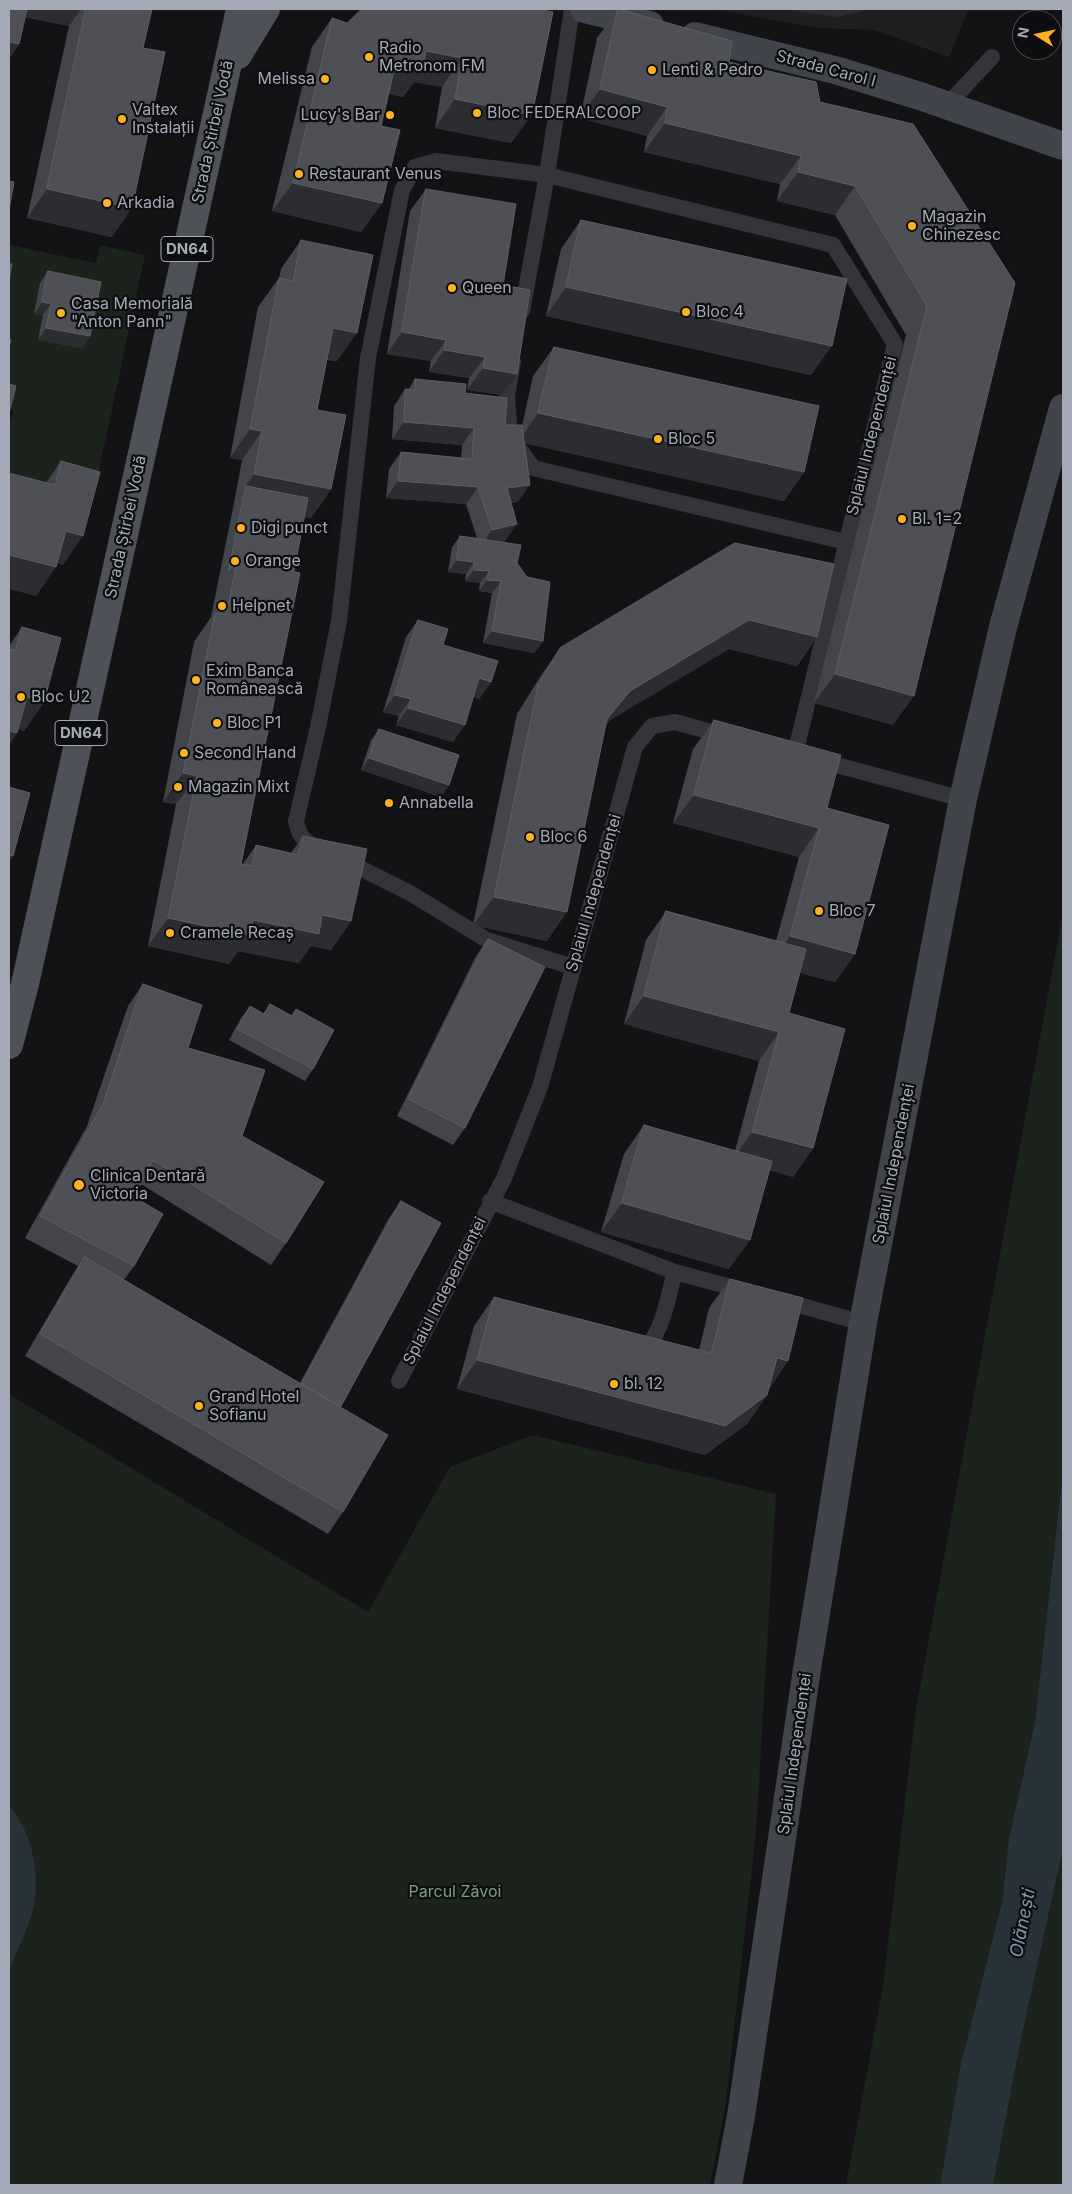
<!DOCTYPE html>
<meta charset="utf-8">
<style>
body{margin:0}
#map{position:relative;width:1072px;height:2194px;overflow:hidden;background:#131315;font-family:Inter,sans-serif}
canvas{display:block}
.frame{position:absolute;inset:0;border:10px solid #a3a9b6;pointer-events:none}
.north{position:absolute;left:1012px;top:10px;width:50px;height:50px;box-sizing:border-box;background:#0e0e10;border:1px solid #4a4c52;border-radius:50%;rotate:280deg;font-size:14px;font-weight:700;line-height:20px;text-align:center;color:#a3a9b6}
.north::after{content:'';display:block;margin:auto;width:18px;height:22px;background:#fcb323;clip-path:polygon(50% 0,100% 100%,50% 72%,0 100%)}
</style>
<div id="map">
<canvas width="1072" height="2194"></canvas>
<div class="frame"></div>
<div class="north">N</div>
</div>
<script>
const ctx = document.querySelector('canvas').getContext('2d');
ctx.lineJoin = 'round';
function fill(path, color) {
  ctx.fillStyle = color;
  ctx.fill(path, 'evenodd');
}
function strokePath(path, color, width, dash) {
  ctx.strokeStyle = color;
  ctx.lineWidth = width;
  ctx.lineCap = dash ? 'butt' : 'round';
  ctx.setLineDash(dash || []);
  ctx.stroke(path);
}
function write(font, color, halo, rows, align = 'center') {
  ctx.font = font + ' Inter,sans-serif';
  ctx.lineWidth = 4.5;
  ctx.setLineDash([]);
  ctx.textBaseline = 'middle';
  ctx.strokeStyle = halo;
  ctx.fillStyle = color;
  for (const [text, x, y, turn = 0] of rows) {
    ctx.save();
    ctx.translate(x, y);
    ctx.rotate((+turn || 0) * Math.PI / 180);
    ctx.textAlign = isNaN(turn) ? turn : align;
    if (halo) ctx.strokeText(text, 0, 0);
    ctx.fillText(text, 0, 0);
    ctx.restore();
  }
}
fill(new Path2D(`
 M714,9H969L949,57L874,30L818,28Z`), '#1f1f22');
fill(new Path2D(`
 M9,245L96,263L100,245L145,255L96,484L9,500V427L13,412L9,401Z
 M1063,913V1471L1035,1722L1009,1838L1002,1902L961,2063L940,2185H846L883,1986L916,1709Z
 M9,1394L368,1612L450,1467L533,1435L776,1494L756,1832L725,2109L710,2185H9Z
 M1063,1849V2185H993L1020,2044Z`), '#1b231c');
fill(new Path2D(`
 M1063,1471V1849L1020,2044L993,2185H940L961,2063L1002,1902L1009,1838L1035,1722Z
 M9,1805C34,1835 42,1879 31,1917C25,1935 16,1953 9,1970Z`), '#283239');
strokePath(new Path2D(`
 M947,105L992,57
 M522,311L547,175L572,9
 M513,362L507,396L510,436L533,468L846,542
 M818,760L963,799
 M320,849C305,842 299,837 296,821L318,727L339,621L368,358L402,190L415,167L436,161L547,175L833,245L895,344L795,754
 M344,860L410,893L487,940L573,967
 M490,1201L675,1272L745,1291
 M781,1300L863,1323
 M638,1354C663,1338 667,1299 675,1272
 M399,1381L504,1178L540,1087L635,747L652,726L675,722L726,736`), '#34353a', 16);
strokePath(new Path2D(`
 M584,9L650,25
 M695,36L835,70L920,96L1063,146
 M728,2185L741,2116L807,1669L863,1323L963,799L1003,627L1063,408`), '#41444a', 28);
strokePath(new Path2D(`
 M238,55L266,9
 M9,1045L25,984L240,9`), '#4f5159', 28);
fill(new Path2D(`
 M9,9H152L143,48L112,237L27,218L69,26L25,17L19,44L9,59Z
 M538,9L511,143L435,128L442,87L414,82L403,97L389,94L381,126L382,203L361,232L272,211L312,47L332,18L347,23Z
 M618,9L729,62L820,102L1015,283L893,725L814,703L906,335L835,215L777,201L780,184L644,152L647,136L580,118L597,38Z
 M426,189L503,285L517,374L502,395L467,390L469,378L429,372L431,361L387,354L410,211Z
 M581,220L811,375L546,316L561,249Z
 M301,240L337,361L327,360L317,410L331,489L311,518L304,517L241,864H243L256,845L291,853L303,836L351,921L331,950L311,946L299,963L238,951L229,964L148,946L176,804L163,802L194,642L211,617L234,503L242,460L230,458L258,307L279,278L281,269Z
 M48,271L90,336L82,348L38,340L43,315L34,314L40,283Z
 M554,347L804,472L784,501L524,443L518,502L511,503L505,541L501,542L517,563L543,641L534,653L483,643L492,593L479,591L480,583L465,581L466,574L448,572L452,547L460,536L477,538L466,504L386,498L389,469L401,452L461,458L462,445L392,439L394,406L405,389L408,390L415,379L465,393L505,425L522,426L533,376Z
 M61,461L63,565L57,563L36,596L46,483Z
 M418,620L443,645L491,682L479,699L474,697L453,742L396,725L399,716L383,712L406,637Z
 M22,627L44,702L24,731L18,729L9,745V646Z
 M817,637L797,666L729,649L610,720L606,725L547,941L473,925L517,714L540,677L560,648Z
 M714,720L827,808L855,954L835,982L800,973L789,1013L813,1148L793,1177L769,1170L729,1269L601,1232L624,1154L644,1125L735,1151L759,1061L624,1024L646,940L666,911L776,941L799,857L673,823L693,749Z
 M379,729L449,785L441,797L361,770L371,740Z
 M488,939L465,1128L453,1145L397,1116L476,956Z
 M143,984L188,1048L242,1136L286,1243L271,1265L141,1184L134,1197V1266L124,1280L300,1383L389,1218L401,1201L441,1223L341,1407L343,1512L328,1534L25,1356L70,1279L78,1266L25,1238L87,1126L128,1006Z
 M270,1004L291,1016L296,1009L313,1069L305,1081L229,1040L241,1018L250,1006L263,1014Z
 M730,1279L788,1361L769,1389L767,1395L747,1424L705,1455L457,1389L474,1326L494,1297L699,1350L709,1308Z`), '#43454a');
fill(new Path2D(`
 M15,9H81L69,26L12,14Z
 M784,9H869L838,17Z
 M9,42L19,44L9,59Z
 M426,51L462,58L442,87L414,82L403,97L375,91L396,62Z
 M600,89L667,107L647,136L580,118Z
 M455,99L532,115L511,143L435,128Z
 M665,123L801,156L780,184L644,152Z
 M798,172L855,186L835,215L777,201Z
 M293,183L382,203L361,232L272,211Z
 M47,189L132,208L112,237L27,218Z
 M566,287L832,346L811,375L546,316Z
 M42,302L51,304L43,315L34,314Z
 M46,328L90,336L82,348L38,340Z
 M333,328L357,333L337,361L313,357Z
 M402,332L446,340L431,361L387,354Z
 M444,350L485,357L469,378L429,372Z
 M483,368L517,374L502,395L467,390Z
 M538,413L804,472L784,501L518,442Z
 M404,422L474,428L462,445L392,439Z
 M250,429L262,431L242,460L230,458Z
 M254,474L331,489L311,518L242,505L246,486L234,503Z
 M398,481L478,487L466,504L386,498Z
 M530,485L518,502L495,505L507,488Z
 M517,524L505,541L480,547L492,530Z
 M66,531L83,536L63,565L45,560Z
 M9,555L56,567L36,596L9,589Z
 M457,560L474,562L466,574L448,572Z
 M474,570L489,571L480,583L465,581Z
 M487,580L501,581L492,593L479,591Z
 M749,620L817,637L797,666L729,649L610,720L587,748L607,719L630,691Z
 M492,631L543,641L534,653L483,643Z
 M835,674L914,696L893,725L814,703Z
 M479,678L491,682L479,699L467,695Z
 M395,695L411,699L399,716L383,712Z
 M27,697L44,702L24,731L9,727Z
 M408,708L465,725L453,742L396,725Z
 M9,731L17,733L9,745Z
 M369,758L449,785L441,797L361,770Z
 M183,773L197,776L176,804L163,802Z
 M694,795L819,828L799,857L673,823Z
 M9,855L13,856L9,862Z
 M494,897L567,912L547,941L473,925Z
 M322,915L351,921L331,950L311,946L299,963L238,951L229,964L148,946L168,918L253,920Z
 M790,936L855,954L835,982L770,965Z
 M644,996L779,1032L759,1061L624,1024Z
 M752,1132L813,1148L793,1177L732,1160Z
 M622,1203L750,1240L729,1269L601,1232Z
 M777,1358L788,1361L768,1390Z
 M477,1360L767,1395L747,1424L705,1455L457,1389Z`), '#2c2d30');
const building = new Path2D(`
 M9,9H27L19,44L9,42Z
 M86,9H152L143,48L165,52L132,208L47,189Z
 M362,9H538L553,12L532,115L455,99L462,58L426,51L423,69L396,62L381,126L400,130L382,203L293,183L332,18L347,23Z
 M618,9L732,41L729,62L816,82L820,102L913,124L1015,283L914,696L835,674L927,306L855,186L798,172L801,156L665,123L667,107L600,89Z
 M9,181L14,182L9,210Z
 M426,189L516,204L503,285L530,290L517,374L483,368L485,357L444,350L446,340L402,332Z
 M581,220L847,279L832,346L566,287Z
 M301,240L373,255L357,333L333,328L317,410L346,415L331,489L254,474L262,431L250,429L279,278L293,281Z
 M9,264H12L9,280Z
 M48,271L101,282L90,336L46,328L51,304L42,302Z
 M9,340H11L9,348Z
 M554,347L819,406L804,472L538,413Z
 M415,379L466,384L465,393L507,398L505,425H522L530,485L507,488L517,524L492,530L478,487L398,481L401,452L472,459L474,428L404,422L405,389L415,390Z
 M9,384L16,386L9,414Z
 M61,461L100,472L83,536L66,531L56,567L9,555V473L55,485Z
 M246,486L308,498L294,571L238,559L229,570Z
 M460,536L521,545L517,563L527,577L550,582L543,641L492,631L501,581L487,580L489,571L474,570V562L457,560Z
 M735,543L834,564L817,637L749,620L630,691L607,719L567,912L494,897L538,685L560,648Z
 M238,559L300,573L241,864L252,866L256,845L298,855L303,836L367,849L351,921L322,915L319,934L253,920L249,935L168,918L197,776L183,773L215,613L226,614Z
 M418,620L448,629L443,645L498,661L491,682L479,678L465,725L408,708L411,699L395,695Z
 M22,627L61,638L44,702L27,697L17,733L9,731V649L15,651Z
 M714,720L841,755L827,808L889,825L855,954L790,936L819,828L694,795Z
 M379,729L459,755L449,785L369,758Z
 M9,787L30,793L13,856L9,855Z
 M666,911L806,949L789,1013L845,1029L813,1148L752,1132L779,1032L644,996Z
 M488,939L545,967L465,1128L408,1099Z
 M143,984L202,1005L188,1048L265,1070L242,1136L324,1182L286,1243L153,1160L134,1197L163,1214L134,1266L40,1216L103,1104Z
 M270,1004L292,1016L296,1009L334,1030L313,1069L237,1029L250,1006L264,1014Z
 M644,1125L772,1161L750,1240L622,1203Z
 M401,1201L441,1223L341,1406L302,1384Z
 M85,1257L388,1435L343,1512L40,1334Z
 M730,1279L803,1298L788,1361L777,1358L767,1395L725,1426L477,1360L494,1297L711,1353Z`);
fill(building, '#4e5056');
strokePath(building, '#5b5e65', 1);
for (const [x, y, r, color] of [
 [369,57,5,"#fcb323"],
 [652,70,5,"#fcb323"],
 [325,79,5,"#fcb323"],
 [477,113,5,"#fcb323"],
 [390,115,5,"#fcb323"],
 [122,119,5,"#fcb323"],
 [299,174,5,"#fcb323"],
 [107,203,5,"#fcb323"],
 [912,226,5,"#fcb323"],
 [452,288,5,"#fcb323"],
 [686,312,5,"#fcb323"],
 [61,313,5,"#fcb323"],
 [658,439,5,"#fcb323"],
 [902,519,5,"#fcb323"],
 [241,528,5,"#fcb323"],
 [235,561,5,"#fcb323"],
 [222,606,5,"#fcb323"],
 [196,680,5,"#fcb323"],
 [21,697,5,"#fcb323"],
 [217,723,5,"#fcb323"],
 [184,753,5,"#fcb323"],
 [178,787,5,"#fcb323"],
 [389,803,5,"#fcb323"],
 [530,837,5,"#fcb323"],
 [819,911,5,"#fcb323"],
 [170,933,5,"#fcb323"],
 [79,1185,6,"#fcb323"],
 [614,1384,5,"#fcb323"],
 [199,1406,5,"#fcb323"]
]) {
  const dot = new Path2D();
  dot.arc(x, y, r, 0, 2 * Math.PI);
  ctx.fillStyle = color;
  ctx.fill(dot);
  strokePath(dot, '#0e0e10', 2);
}
for (const [x, y, w] of [
 [187,249,52],
 [81,733,52]
]) {
  const box = new Path2D();
  box.roundRect(x - w / 2, y - 12.5, w, 25, 4);
  ctx.fillStyle = '#0e0e10';
  ctx.fill(box);
  strokePath(box, '#a3a9b6', 1);
}
write('bold 15px', '#a3a9b6', null, [
 ["DN64",187,249],
 ["DN64",81,733]
]);
write('16px', '#a3a9b6', '#0e0e10', [
 ["Radio",379,48],
 ["Metronom FM",379,66],
 ["Lenti & Pedro",662,70],
 ["Melissa",315,79,"right"],
 ["Valtex",132,110],
 ["Instalații",132,128],
 ["Bloc FEDERALCOOP",487,113],
 ["Lucy's Bar",380,115,"right"],
 ["Restaurant Venus",309,174],
 ["Arkadia",117,203],
 ["Magazin",922,217],
 ["Chinezesc",922,235],
 ["Queen",462,288],
 ["Casa Memorială",71,304],
 ["\"Anton Pann\"",71,322],
 ["Bloc 4",696,312],
 ["Bloc 5",668,439],
 ["Bl. 1=2",912,519],
 ["Digi punct",251,528],
 ["Orange",245,561],
 ["Helpnet",232,606],
 ["Exim Banca",206,671],
 ["Românească",206,689],
 ["Bloc U2",31,697],
 ["Bloc P1",227,723],
 ["Second Hand",194,753],
 ["Magazin Mixt",188,787],
 ["Annabella",399,803],
 ["Bloc 6",540,837],
 ["Bloc 7",829,911],
 ["Cramele Recaș",180,933],
 ["Clinica Dentară",90,1176],
 ["Victoria",90,1194],
 ["bl. 12",624,1384],
 ["Grand Hotel",209,1397],
 ["Sofianu",209,1415]
], 'left');
write('16px', '#a3a9b6', '#0e0e10', [
 ["Strada Carol I",826,69,15],
 ["Strada Știrbei Vodă",213,132,-78],
 ["Splaiul Independenței",872,436,-76],
 ["Strada Știrbei Vodă",126,527,-78],
 ["Splaiul Independenței",594,893,-74],
 ["Splaiul Independenței",894,1164,-79],
 ["Splaiul Independenței",445,1291,-63],
 ["Splaiul Independenței",795,1754,-82]
]);
write('16px', '#79a27c', '#0e0e10', [
 ["Parcul Zăvoi",455,1892]
]);
write('italic 18px', '#7898b3', '#0e0e10', [
 ["Olănești",1023,1923,-79]
]);
</script>
